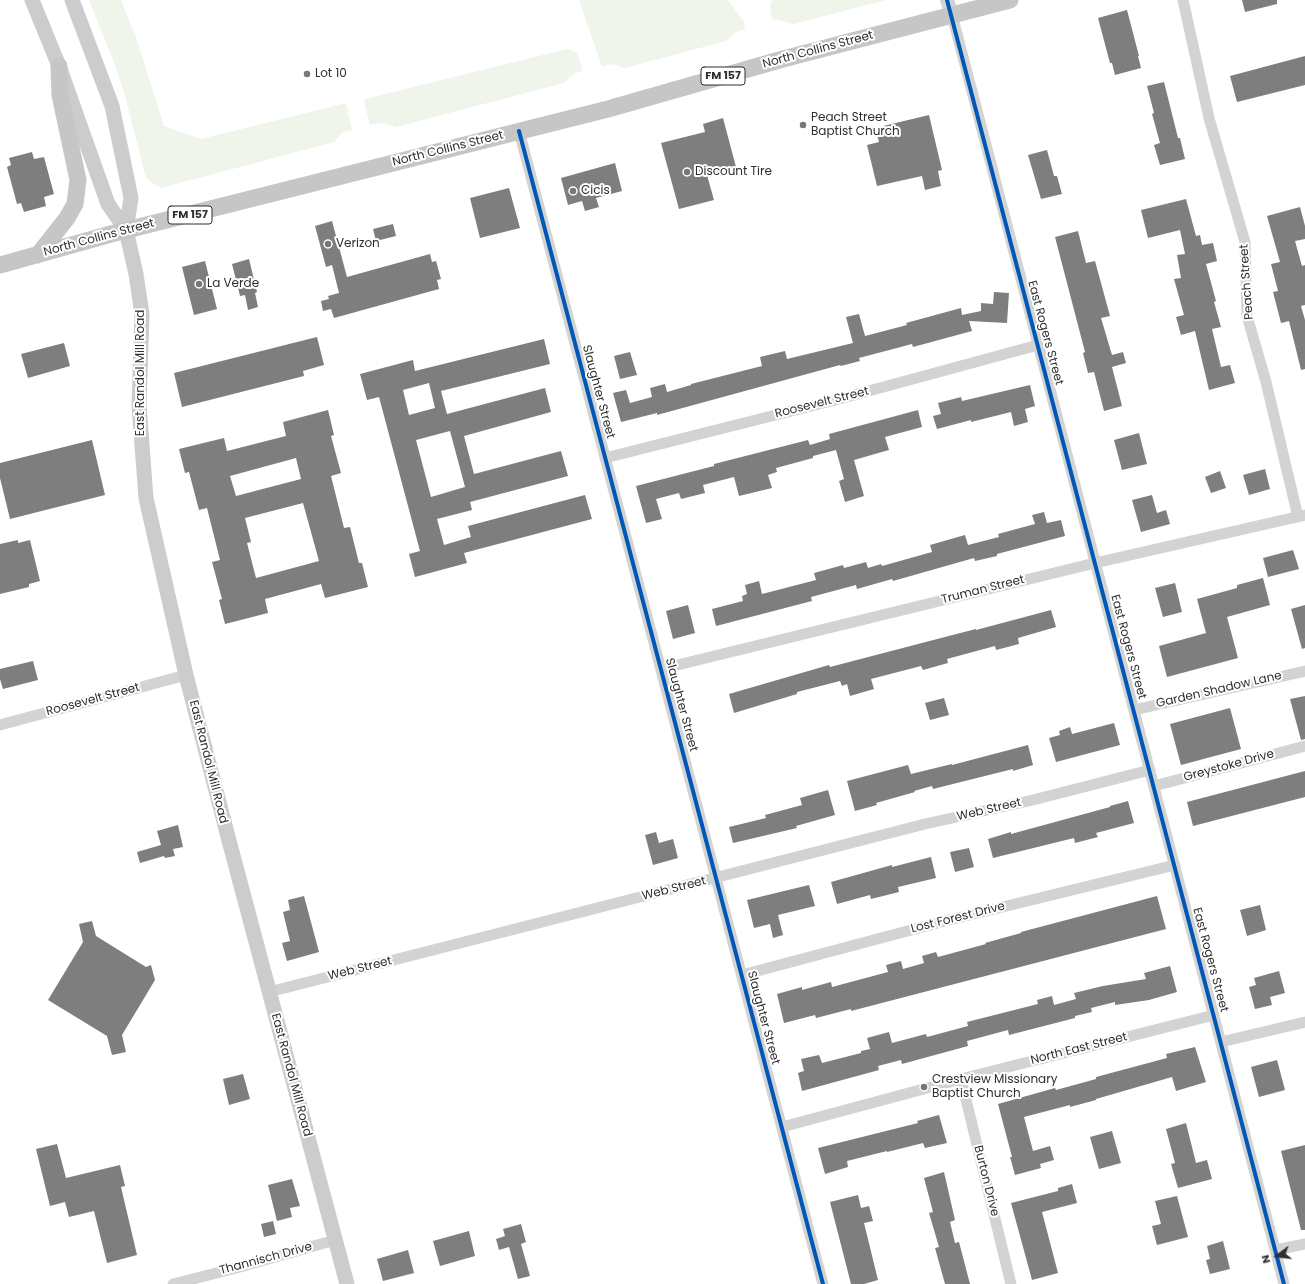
<!DOCTYPE html>
<style>
body{margin:0}
#map{position:relative;width:1305px;height:1284px;overflow:hidden;background:#fff;font-family:Poppins,sans-serif}
canvas{display:block}
.north{position:absolute;left:1257px;top:1236px;width:40px;height:40px;-webkit-text-stroke:3px #fff;paint-order:stroke;rotate:255deg;font-size:11px;font-weight:700;line-height:16px;text-align:center;color:#2e2e2e}
.north::after{content:'';display:block;margin:auto;width:14px;height:18px;background:#2e2e2e;clip-path:polygon(50% 0,100% 100%,50% 72%,0 100%)}
</style>
<div id="map">
<canvas width="1305" height="1284"></canvas>
<div class="north">N</div>
</div>
<script>
const ctx = document.querySelector('canvas').getContext('2d');
ctx.lineJoin = 'round';
function fill(path, color) {
  ctx.fillStyle = color;
  ctx.fill(path, 'evenodd');
}
function strokePath(path, color, width, dash) {
  ctx.strokeStyle = color;
  ctx.lineWidth = width;
  ctx.lineCap = dash ? 'butt' : 'round';
  ctx.setLineDash(dash || []);
  ctx.stroke(path);
}
function write(font, color, halo, rows, align = 'center') {
  ctx.font = font + ' Poppins,sans-serif';
  ctx.lineWidth = 4;
  ctx.setLineDash([]);
  ctx.textBaseline = 'middle';
  ctx.strokeStyle = halo;
  ctx.fillStyle = color;
  for (const [text, x, y, turn = 0] of rows) {
    ctx.save();
    ctx.translate(x, y);
    ctx.rotate((+turn || 0) * Math.PI / 180);
    ctx.textAlign = isNaN(turn) ? turn : align;
    if (halo) ctx.strokeText(text, 0, 0);
    ctx.fillText(text, 0, 0);
    ctx.restore();
  }
}
fill(new Path2D(`
 M89,0H121L137,40L164,126L201,139L346,103L352,130L343,132L334,142L161,188L149,181L150,180L146,178L125,96L115,65Z
 M579,0H728L744,22L745,29L736,32L726,41L625,68L611,64L602,67Z
 M773,0H886L794,24L772,19L770,4Z
 M567,49C579,50 580,61 583,71L573,74L564,83L396,127L381,123L370,125L364,101L365,99Z`), '#eff5eb');
fill(new Path2D(`
 M1242,0H1277V4L1245,12Z
 M1127,10L1139,56H1138L1141,68L1115,75L1112,63H1110L1098,18Z
 M1305,56V85L1237,102L1230,76Z
 M1164,82L1178,138H1180L1185,159L1160,165L1154,145L1160,143L1152,114L1154,113L1147,86Z
 M929,115L942,170L938,171L941,186L925,190L922,176L877,186L867,145L879,142L875,128Z
 M723,118L736,167L707,175L714,200L679,209L661,143L705,132L703,124Z
 M1047,150L1054,176H1057L1062,194L1041,199L1028,155Z
 M32,152L34,159L44,157L54,194L44,197L46,206L24,212L21,203L17,204L7,167L11,165L9,158Z
 M615,163L622,191L596,198L599,207L585,211L582,201L568,205L561,178Z
 M509,188L520,228L480,238L470,198Z
 M1186,199L1196,236L1200,235L1202,245L1213,243L1217,261L1206,264L1216,301L1214,302L1221,327L1212,329L1221,367L1230,365L1235,383L1209,390L1195,331L1181,335L1176,317L1184,315L1174,279L1181,278L1177,255L1185,254L1180,230L1148,238L1141,210Z
 M1300,207L1305,226V239L1295,241L1302,266L1305,265V305L1301,306L1305,320V369L1301,370L1289,321L1281,323L1273,292L1278,291L1271,264L1280,262L1267,216Z
 M332,221L347,277L430,254L432,262L436,261L441,279L437,280L439,289L334,318L331,309L323,311L321,301L329,299L328,296L339,293L332,265L326,267L315,226Z
 M393,224L396,236L376,241L373,229Z
 M1078,231L1086,263L1095,261L1110,316L1101,318L1112,355L1123,352L1126,363L1112,367L1122,406L1104,411L1094,372L1088,373L1083,353L1085,352L1055,237Z
 M249,259L257,292L255,293L258,307L248,310L245,295L240,296L232,264Z
 M205,261L217,309L194,315L182,267Z
 M994,292L1009,293L1007,323L969,321L972,331L913,347L912,344L859,358L860,361L841,366L840,365L657,415V413L621,422L613,393L626,390L630,403L652,397L650,388L665,384L667,392L691,385V384L762,366L760,357L785,351L787,359L853,343L846,317L859,314L865,336L907,325L906,323L961,308L962,315L981,311V303L993,304Z
 M317,337L324,365L303,371L304,376L182,407L174,373Z
 M544,339L550,364L441,391L447,414L545,388L551,412L464,436L474,474L561,451L568,476L470,502L472,510L437,519L444,545L471,537L468,526L585,495L592,519L464,553L467,563L415,577L409,554L420,551L379,397L367,400L360,374L413,360L415,371ZM429,383L435,408L409,415L403,390ZM450,431L465,487L431,497L416,440Z
 M64,343L70,366L28,378L21,354Z
 M630,352L637,375L620,379L614,356Z
 M1030,385L1035,406L1025,409L1028,422L1014,426L1011,412L971,422V420L937,429L933,416L941,414L938,403L961,397L962,401Z
 M328,410L334,435L331,436L341,473L331,476L344,528L350,527L359,563H362L368,587L325,598L321,584L265,599L268,613L225,624L219,600L222,599L212,562L220,560L207,508L199,510L189,472L185,473L179,449L224,438L227,451L286,436L283,422ZM296,458L301,479L236,496L230,476ZM303,503L319,561L256,578L247,543L251,542L245,518Z
 M918,410L922,427L885,437L889,450L854,460L864,496L845,502L839,481L844,479L836,450L813,456V458L776,468L777,472L768,475L772,488L739,496L734,477L703,485L705,493L681,499L679,493L656,499L662,519L646,523L636,486L714,466V464L808,440L810,445L830,439L829,434Z
 M1139,433L1147,464L1122,470L1114,440Z
 M92,440L105,495L10,519L0,478V463Z
 M1265,469L1270,489L1249,495L1243,475Z
 M1220,471L1226,488L1211,493L1205,477Z
 M1152,495L1157,513L1166,510L1170,524L1141,532L1132,500Z
 M1044,512L1047,523L1061,520L1065,536L997,554V556L975,561L974,558L893,581L892,579L857,589L856,585L811,597L812,601L716,626L712,609L743,601L742,596L747,594L745,585L759,581L762,594L816,580L814,573L843,565L844,568L866,562L868,568L881,564L882,566L932,552L930,545L965,535L968,545L999,537L998,534L1035,524L1032,515Z
 M18,540V543L30,540L40,581L29,584V587L0,594V544Z
 M1293,550L1299,569L1268,577L1263,558Z
 M1263,578L1270,605L1227,617L1238,658L1167,677L1159,646L1206,633L1197,599L1237,588V585Z
 M1175,583L1182,612L1163,617L1155,588Z
 M688,605L695,633L673,639L666,611Z
 M1305,605V648L1302,649L1291,609Z
 M1051,610L1056,627L1018,638L1019,644L996,650L995,646L947,659L948,663L923,670L921,666L871,679L874,689L850,696L847,684L842,686L840,681L797,692V694L734,713L729,694L829,665L830,667L941,638L976,629V630Z
 M33,661L38,680L3,689L0,679V669Z
 M1305,696V739L1301,740L1290,699Z
 M944,698L949,715L930,720L925,703Z
 M1230,708L1241,749L1181,765L1170,724Z
 M1114,723L1120,745L1056,762L1049,738L1060,735L1059,731L1070,727L1072,734Z
 M1028,745L1033,765L1013,771V769L933,789L932,786L914,791L915,792L876,803L877,805L855,811L847,781L908,765L911,774L952,764V765Z
 M1305,771V797L1193,826L1187,802Z
 M828,790L835,815L796,826L797,828L733,843L729,827L766,818L765,815L802,805L800,798Z
 M1128,801L1134,823L1096,833L1098,837L1075,843L1074,838L993,858L988,839L1011,832V834L1110,807V806Z
 M178,825L183,847L173,849L175,856L165,858L164,856L140,863L137,852L161,845L157,831Z
 M656,832L659,843L673,839L678,858L653,865L645,835Z
 M969,848L974,867L955,872L950,852Z
 M931,857L936,878L898,887L899,892L871,899L870,895L837,904L831,882L892,865V867Z
 M809,885L815,906L778,915L783,935L773,938L770,924L754,928L747,900Z
 M304,896L319,952L287,961L282,943L290,941L283,912L290,910L288,900Z
 M1157,896L1166,929L851,1011V1009L816,1018L815,1015L784,1023L777,994L802,987V990L831,982L832,987L888,972L886,965L901,961L903,969L924,963L922,956L936,952L938,957L986,944L985,943L1021,933V932Z
 M1260,905L1266,930L1247,936L1240,910Z
 M92,921L96,936L146,967L151,965L155,980L122,1035L126,1052L112,1055L107,1036L48,1000L83,942L79,924Z
 M1170,966L1177,992L1149,1000L1115,1005V1002L1091,1008L1092,1012L1075,1016V1018L1009,1035L1008,1030L967,1041L968,1046L902,1064L901,1060L878,1066L879,1070L802,1091L798,1073L804,1071L801,1059L819,1055L822,1063L861,1053V1051L870,1049L867,1038L889,1032L892,1043L926,1034L927,1037L968,1026L967,1022L1038,1004L1037,1000L1052,996L1054,1005L1076,999L1074,993L1103,986L1146,979L1144,973Z
 M1279,971L1285,993L1270,997L1272,1005L1255,1009L1249,987L1256,985L1254,978Z
 M1195,1047L1206,1082L1176,1091L1172,1077L1096,1099V1100L1070,1107V1105L1024,1117L1033,1151L1050,1146L1054,1160L1040,1164L1041,1168L1015,1175L1010,1157H1012L998,1104L1055,1088L1056,1090L1096,1079V1077L1167,1058L1166,1054Z
 M1277,1060L1285,1090L1259,1097L1251,1067Z
 M243,1074L250,1099L229,1105L223,1079Z
 M939,1115L947,1143L925,1148L923,1143L887,1152V1151L847,1161L848,1167L825,1174L818,1148L918,1123L917,1121Z
 M1186,1123L1196,1163L1207,1160L1212,1179L1178,1188L1171,1164L1175,1163L1166,1129Z
 M1112,1131L1121,1163L1099,1169L1090,1137Z
 M57,1144L66,1178L120,1165L125,1186L121,1187L137,1255L107,1263L94,1211L69,1217L65,1202L50,1206L36,1149Z
 M1305,1145V1230H1301L1281,1151Z
 M944,1172L955,1220L950,1222L955,1243L959,1242L970,1284H945L935,1248L939,1247L929,1213L933,1212L924,1178Z
 M292,1179L300,1206L290,1208L292,1217L277,1221L268,1185Z
 M1072,1184L1077,1203L1042,1212L1058,1273L1032,1280L1011,1203L1058,1191V1188Z
 M858,1195L861,1208L869,1206L873,1221L864,1223L878,1280L864,1284H851L830,1202Z
 M1177,1196L1188,1237L1157,1245L1152,1226L1161,1224L1155,1201Z
 M273,1221L276,1234L264,1237L261,1224Z
 M521,1224L526,1242L521,1244L530,1276L518,1279L509,1247L499,1250L496,1239L505,1236L503,1229Z
 M469,1231L475,1256L440,1266L433,1241Z
 M1223,1241L1230,1269L1210,1274L1206,1260L1210,1259L1207,1246Z
 M408,1250L414,1273L383,1281L377,1259Z`), '#7e7e7e');
strokePath(new Path2D(`
 M1183,0L1209,118L1245,242L1247,316L1266,382L1298,517
 M952,15L1284,1284
 M519,131L823,1284
 M605,458L843,398L1038,345
 M661,669L1095,563L1305,515
 M1134,710L1305,671
 M0,725L186,675
 M1154,786L1305,746
 M742,975L945,921L1175,865
 M269,992L925,824L1033,800L1150,770
 M1221,1042L1305,1022
 M961,1079L1011,1284
 M782,1127L961,1079L1214,1015
 M1276,1250L1305,1244
 M173,1284L240,1267L335,1240`), '#d3d3d3', 11);
strokePath(new Path2D(`
 M947,0L952,15`), '#d3d3d3', 14);
strokePath(new Path2D(`
 M32,0L59,66L108,204L126,230
 M72,0L112,106L131,198L126,230L136,274L142,314L139,405L146,498L186,675L227,833L347,1284`), '#ccc', 15);
strokePath(new Path2D(`
 M38,255L67,218L75,204L78,180L60,95L59,66
 M0,265L111,234L608,109L783,59L1010,0`), '#c6c6c6', 17);
strokePath(new Path2D(`
 M947,0L1284,1284
 M519,131L823,1284`), '#0057b8', 4);
for (const [x, y, r, color] of [
 [307,74,4,"#777"],
 [803,125,4,"#777"],
 [687,172,4,"#777"],
 [573,191,4,"#777"],
 [328,244,4,"#777"],
 [199,284,4,"#777"],
 [924,1087,4,"#777"]
]) {
  const dot = new Path2D();
  dot.arc(x, y, r, 0, 2 * Math.PI);
  ctx.fillStyle = color;
  ctx.fill(dot);
  strokePath(dot, '#fff', 1.5);
}
for (const [x, y, w] of [
 [723,76,44],
 [190,215,44]
]) {
  const box = new Path2D();
  box.roundRect(x - w / 2, y - 9, w, 18, 3);
  ctx.fillStyle = '#fff';
  ctx.fill(box);
  strokePath(box, '#2e2e2e', 1);
}
write('bold 11px', '#2e2e2e', null, [
 ["FM 157",723,76],
 ["FM 157",190,215]
]);
write('12px', '#2e2e2e', '#fff', [
 ["North Collins Street",818,50,-15],
 ["North Collins Street",448,149,-14],
 ["North Collins Street",99,238,-15],
 ["Peach Street",1247,282,-94],
 ["East Rogers Street",1045,333,75],
 ["East Randol Mill Road",141,373,-90],
 ["Slaughter Street",598,392,75],
 ["Roosevelt Street",822,403,-14],
 ["Truman Street",983,590,-14],
 ["East Rogers Street",1128,647,75],
 ["Garden Shadow Lane",1219,690,-13],
 ["Roosevelt Street",93,700,-15],
 ["Slaughter Street",681,705,75],
 ["East Randol Mill Road",208,762,76],
 ["Greystoke Drive",1229,766,-15],
 ["Web Street",989,810,-13],
 ["Web Street",674,889,-14],
 ["Lost Forest Drive",958,918,-14],
 ["East Rogers Street",1210,960,75],
 ["Web Street",360,969,-14],
 ["Slaughter Street",763,1018,75],
 ["North East Street",1079,1049,-14],
 ["East Randol Mill Road",291,1075,75],
 ["Burton Drive",986,1181,76],
 ["Thannisch Drive",266,1259,-15]
]);
write('12px', '#2e2e2e', '#fff', [
 ["Lot 10",315,74],
 ["Peach Street",811,118],
 ["Baptist Church",811,132],
 ["Discount Tire",695,172],
 ["Cicis",581,191],
 ["Verizon",336,244],
 ["La Verde",207,284],
 ["Crestview Missionary",932,1080],
 ["Baptist Church",932,1094]
], 'left');
</script>
